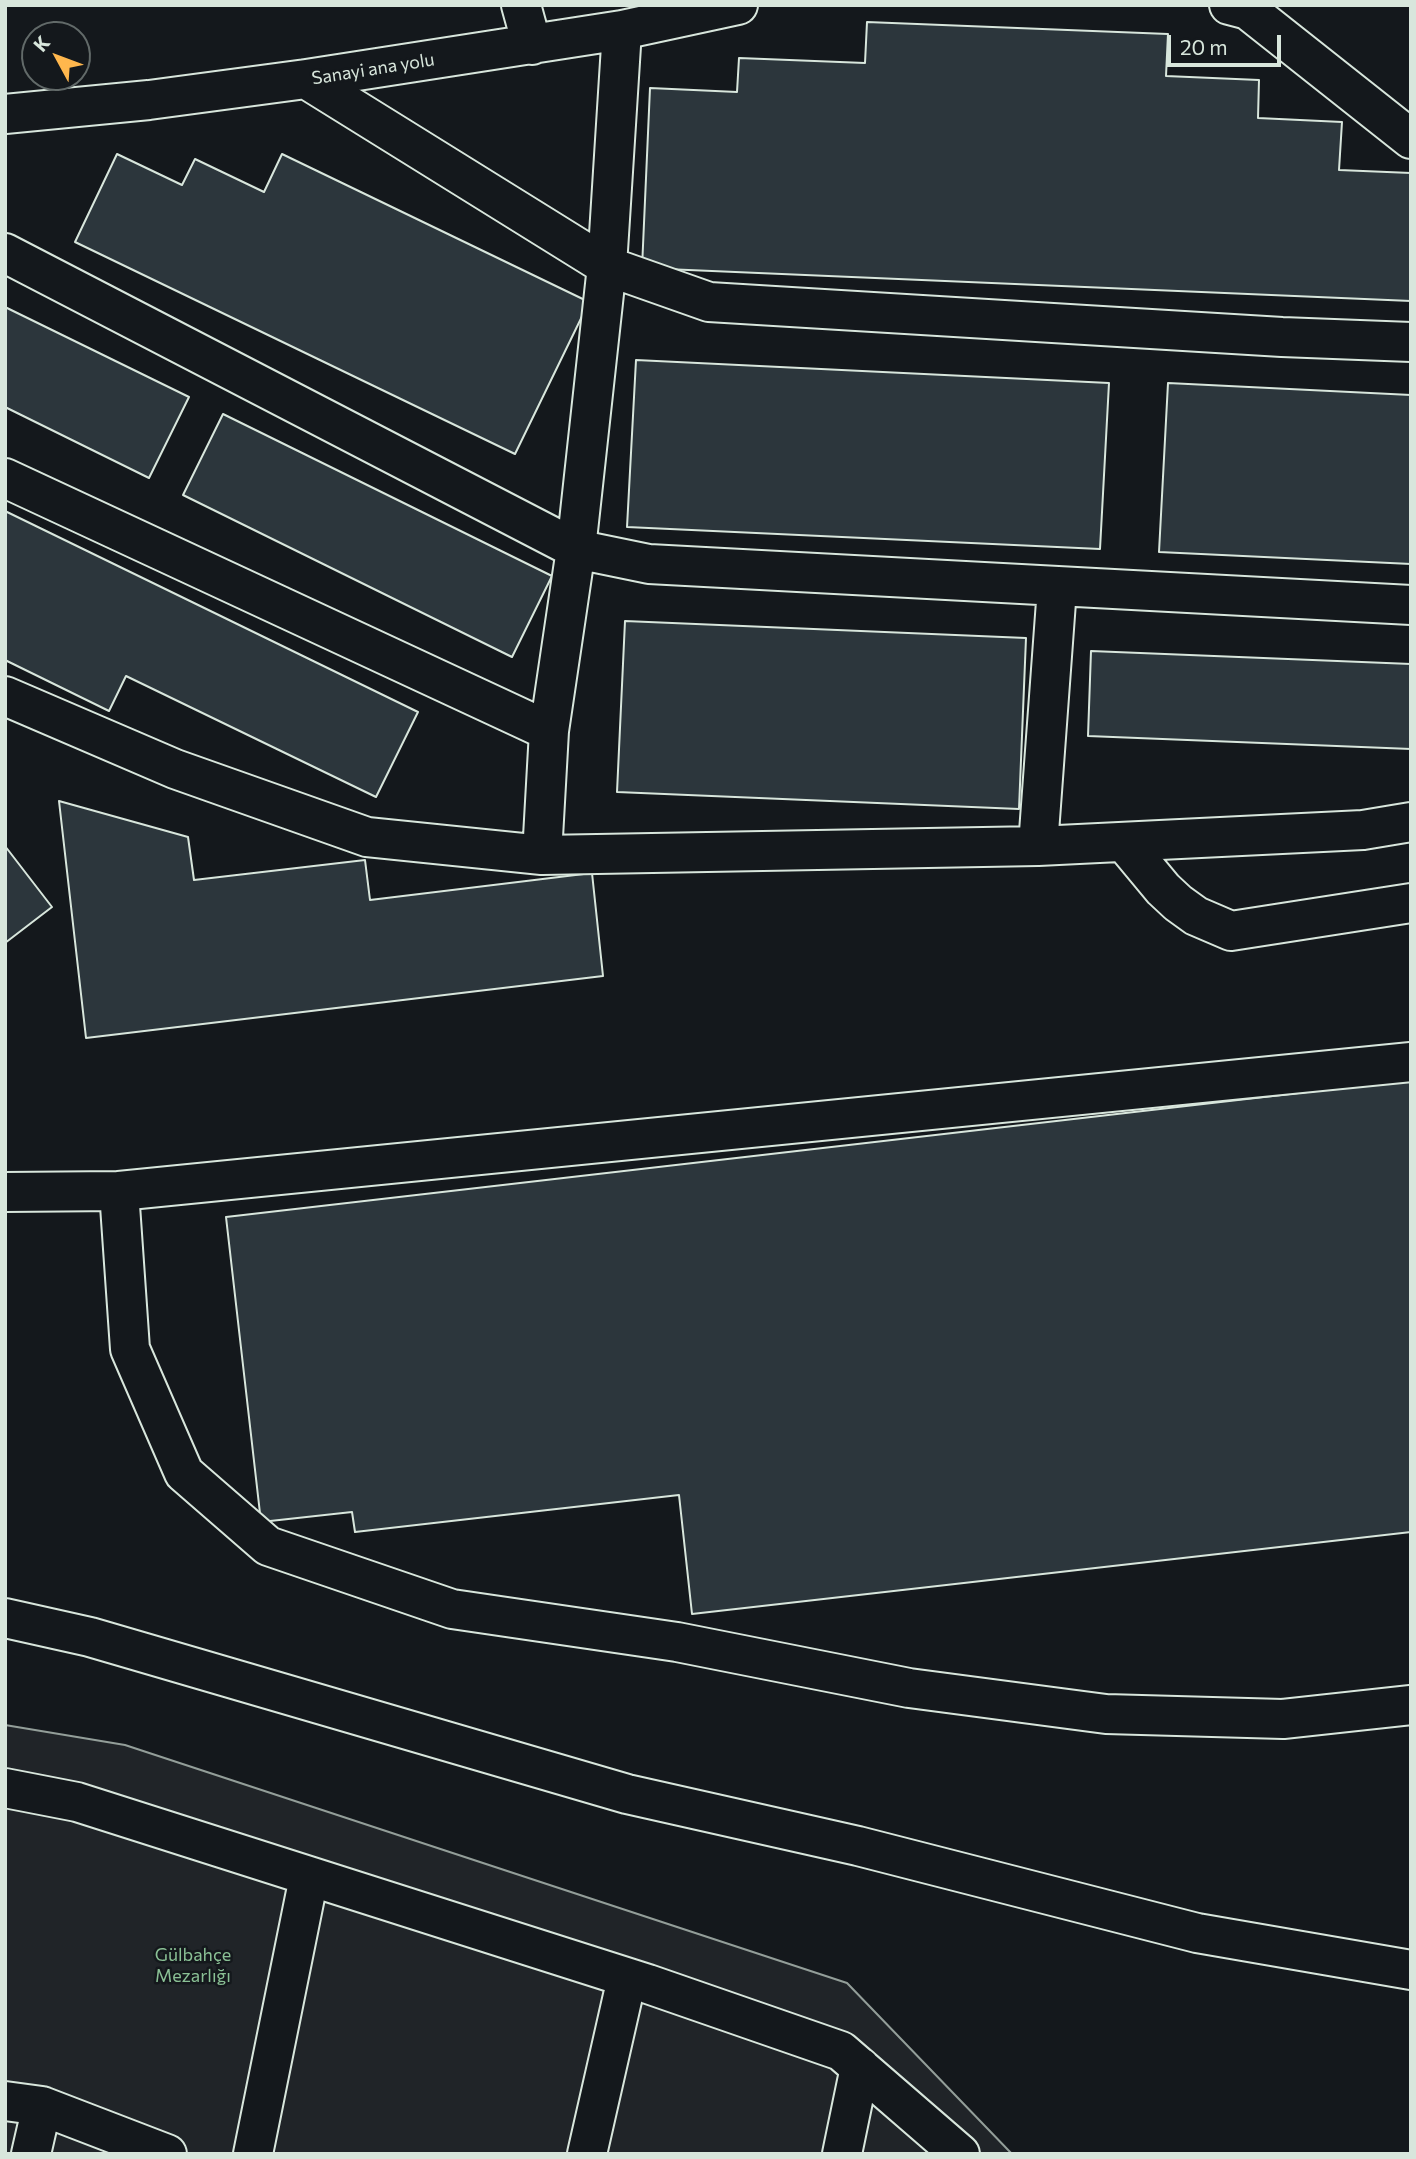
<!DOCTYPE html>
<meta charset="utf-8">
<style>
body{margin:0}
#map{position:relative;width:1416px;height:2159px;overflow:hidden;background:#14181c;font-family:Commissioner,sans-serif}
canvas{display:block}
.frame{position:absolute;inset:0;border:7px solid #d8e6dc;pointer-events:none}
.north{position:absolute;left:21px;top:21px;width:70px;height:70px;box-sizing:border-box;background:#14181c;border:2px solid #626a69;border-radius:50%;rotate:311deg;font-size:19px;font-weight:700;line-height:28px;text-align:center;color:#d8e6dc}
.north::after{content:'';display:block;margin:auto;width:24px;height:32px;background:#ffb74d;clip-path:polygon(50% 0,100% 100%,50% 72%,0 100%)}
.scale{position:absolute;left:1167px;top:35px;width:114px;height:32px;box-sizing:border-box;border:4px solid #d8e6dc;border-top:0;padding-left:9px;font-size:21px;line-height:24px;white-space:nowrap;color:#d8e6dc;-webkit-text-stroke:5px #14181c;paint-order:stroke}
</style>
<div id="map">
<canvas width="1416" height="2159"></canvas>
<div class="frame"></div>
<div class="north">K</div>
<div class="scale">20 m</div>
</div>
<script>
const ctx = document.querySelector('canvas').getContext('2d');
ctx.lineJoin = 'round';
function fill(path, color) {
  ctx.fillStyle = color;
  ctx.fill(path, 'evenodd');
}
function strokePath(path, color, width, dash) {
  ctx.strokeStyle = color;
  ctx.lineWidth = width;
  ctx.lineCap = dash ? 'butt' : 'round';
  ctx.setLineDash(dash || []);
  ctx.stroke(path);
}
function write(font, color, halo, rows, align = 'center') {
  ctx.font = font + ' Commissioner,sans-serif';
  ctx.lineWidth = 5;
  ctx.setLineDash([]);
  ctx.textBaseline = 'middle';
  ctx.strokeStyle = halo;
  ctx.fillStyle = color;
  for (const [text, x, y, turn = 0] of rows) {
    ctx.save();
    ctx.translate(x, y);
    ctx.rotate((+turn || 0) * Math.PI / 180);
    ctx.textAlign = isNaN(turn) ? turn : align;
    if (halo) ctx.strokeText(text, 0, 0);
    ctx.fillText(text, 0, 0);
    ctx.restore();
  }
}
const green = new Path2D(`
 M5,1725L125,1745L847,1983L1012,2154H5Z`);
fill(green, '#202428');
strokePath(green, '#939e99', 2);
const building = new Path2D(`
 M867,22L1168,34L1166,76L1259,80L1258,118L1342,122L1339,170L1411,173V301L642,268L650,88L737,92L739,58L865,63Z
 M117,154L182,185L195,159L264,192L282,154L589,302L515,454L75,242Z
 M5,307L189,397L149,478L5,407Z
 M636,360L1109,383L1100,549L627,527Z
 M1168,383L1411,395V564L1159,552Z
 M223,414L552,576L512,657L183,495Z
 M5,511L418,712L376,797L126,676L109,711L5,660Z
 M625,621L1026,638L1019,809L617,792Z
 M1091,651L1411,664V749L1088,736Z
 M59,801L188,837L194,880L365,860L370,900L592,873L603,976L86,1038Z
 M5,846L52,907L5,943Z
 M1411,1080V1532L692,1614L679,1495L355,1532L352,1512L261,1522L226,1217Z`);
fill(building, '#2c363c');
strokePath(building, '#d8e6dc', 2);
const minor = new Path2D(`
 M521,5L532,45
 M1229,5L1248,10L1411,139
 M306,79L607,266L709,302L1282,337L1411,342
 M5,114L149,100L306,79L622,30L738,5
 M5,253L576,549L649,564L1411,605
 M5,478L549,731
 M5,696L175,769L367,837L542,855L1038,846L1363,830L1411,822
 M1124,842L1163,889L1178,903L1196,916L1231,931L1411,903
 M1038,846L1057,588
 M542,855L549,731L576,549L607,266L622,30
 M1411,1062L119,1191L130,1349L184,1473L268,1546L452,1609L677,1642L909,1688L1106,1714L1283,1719L1411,1705
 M5,1192L119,1191
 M5,1618L90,1637L627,1794L858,1846L1197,1933L1411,1970
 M5,1788L77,1802L648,1984L841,2051L960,2154
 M5,2101L42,2106L167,2154
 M31,2154L42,2106
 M253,2154L309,1877
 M587,2154L627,1978
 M842,2154L860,2067`);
strokePath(minor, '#d8e6dc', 42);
strokePath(minor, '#14181c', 38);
write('18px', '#d8e6dc', '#14181c', [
 ["Sanayi ana yolu",373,69,-9]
]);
write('18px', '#8ac095', '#14181c', [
 ["Gülbahçe",193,1955],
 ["Mezarlığı",193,1976]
]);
</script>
